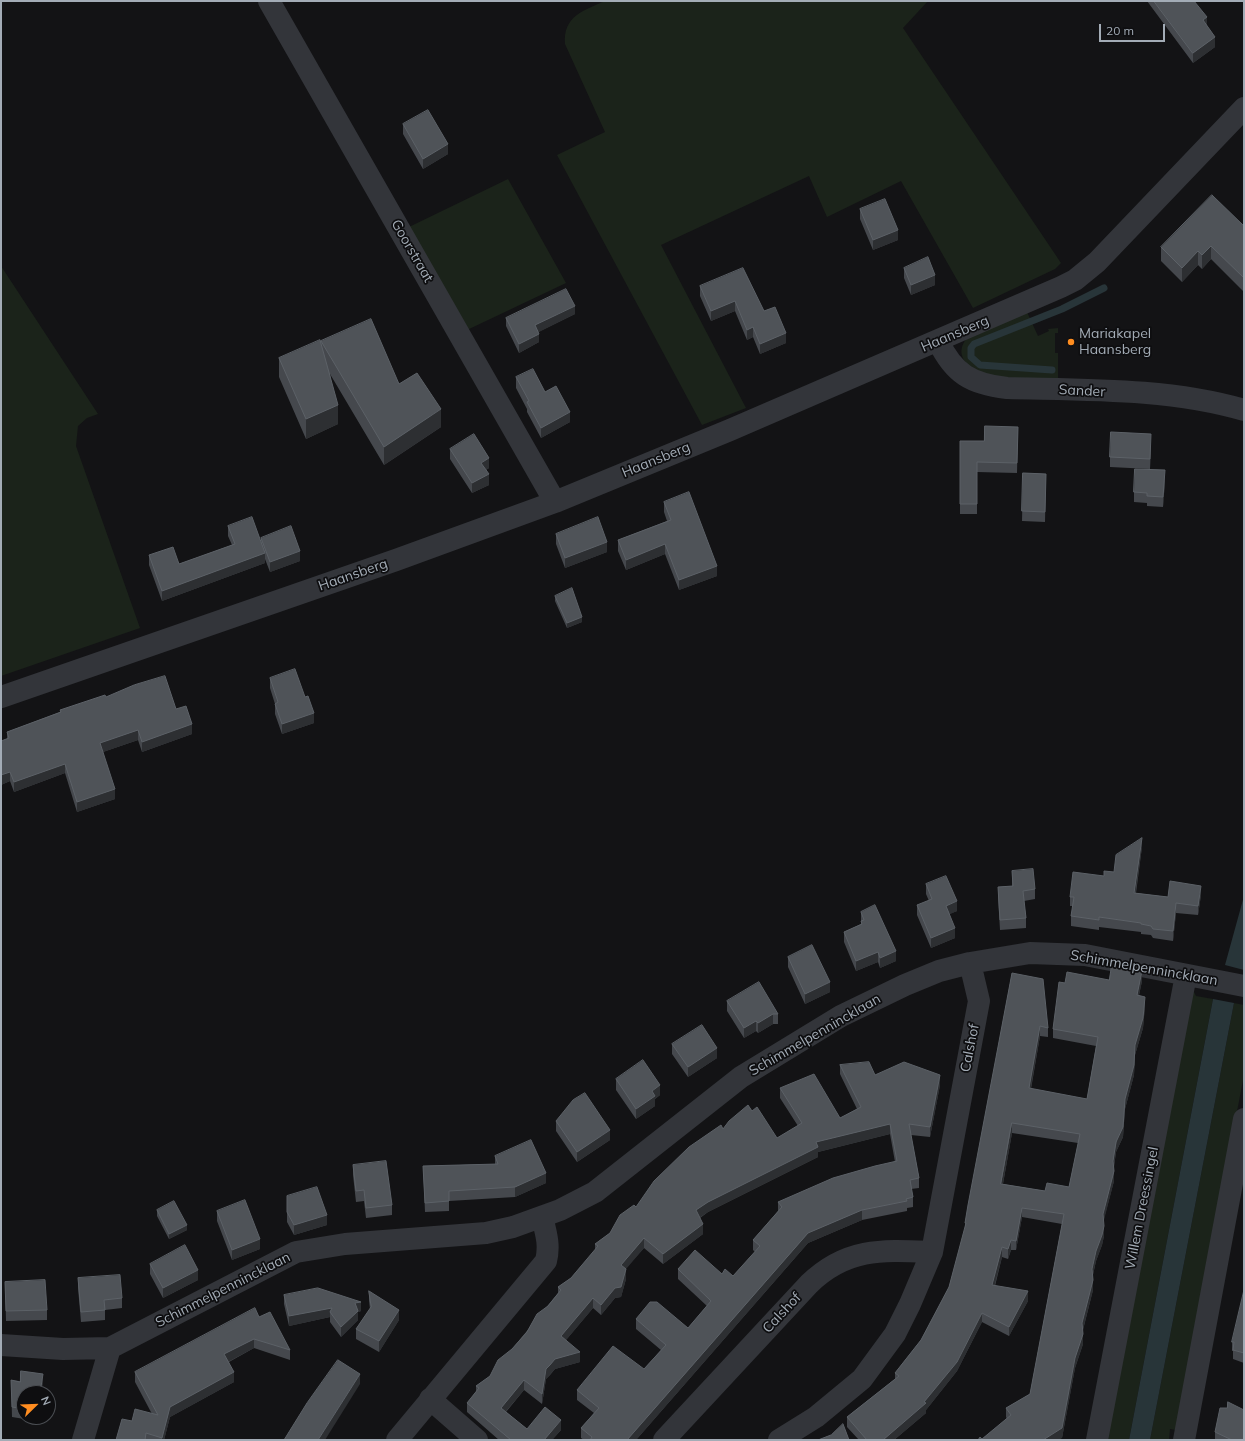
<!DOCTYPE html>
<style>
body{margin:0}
#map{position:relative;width:1245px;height:1441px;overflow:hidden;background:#131315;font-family:Mulish,sans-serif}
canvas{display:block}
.frame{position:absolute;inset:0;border:2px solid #a3acb6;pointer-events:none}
.north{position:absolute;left:16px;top:1385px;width:40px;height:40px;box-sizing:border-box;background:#0e0e10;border:1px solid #4a4d52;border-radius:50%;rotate:67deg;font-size:11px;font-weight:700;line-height:16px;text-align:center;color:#a3acb6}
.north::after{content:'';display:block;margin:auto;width:14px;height:18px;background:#ff8d20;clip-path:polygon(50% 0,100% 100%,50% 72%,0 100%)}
.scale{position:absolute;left:1099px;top:24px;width:66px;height:18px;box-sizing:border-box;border:2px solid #a3acb6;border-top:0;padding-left:5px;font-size:12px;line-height:14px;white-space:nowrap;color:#a3acb6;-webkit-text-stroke:3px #0e0e10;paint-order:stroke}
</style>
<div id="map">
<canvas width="1245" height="1441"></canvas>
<div class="frame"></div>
<div class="north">N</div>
<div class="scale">20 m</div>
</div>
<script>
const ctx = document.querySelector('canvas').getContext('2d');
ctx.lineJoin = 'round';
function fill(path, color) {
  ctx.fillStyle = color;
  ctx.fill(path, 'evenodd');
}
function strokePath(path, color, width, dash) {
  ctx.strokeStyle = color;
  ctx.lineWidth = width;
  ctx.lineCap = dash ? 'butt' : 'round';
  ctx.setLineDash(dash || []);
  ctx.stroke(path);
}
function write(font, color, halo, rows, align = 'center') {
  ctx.font = font + ' Mulish,sans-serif';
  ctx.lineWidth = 3.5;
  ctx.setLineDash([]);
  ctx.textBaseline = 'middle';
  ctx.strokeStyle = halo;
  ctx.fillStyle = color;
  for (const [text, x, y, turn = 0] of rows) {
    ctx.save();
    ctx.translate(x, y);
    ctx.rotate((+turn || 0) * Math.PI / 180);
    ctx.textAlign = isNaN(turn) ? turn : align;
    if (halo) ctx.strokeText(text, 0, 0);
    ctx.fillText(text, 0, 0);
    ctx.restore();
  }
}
fill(new Path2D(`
 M605,1H928L903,28L1061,263L1055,269L973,308L901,181L827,217L809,176L661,245L746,408L702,425L557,155L605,132L565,44C563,16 583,11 605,1Z
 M508,179L566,283L467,330L409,227Z
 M1,266L98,414L87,418L78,426L76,446L140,628L1,676Z
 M1027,312L1038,336L1049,331L1048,329L1058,328V333H1055V353H1058V382C1040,381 1020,382 1002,380C984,377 949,363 966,339Z
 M1194,992L1196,996L1213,999L1129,1440H1110L1105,1437L1190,995Z
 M1234,1003L1244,1005V1075L1176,1430L1170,1429L1169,1440H1150Z`), '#1b231a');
fill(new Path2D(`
 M1244,896V970L1225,965Z
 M1213,999L1234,1003L1150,1440H1129Z`), '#283539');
strokePath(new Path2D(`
 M1052,370L980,365L971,357V348L974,344L1062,309L1104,288`), '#283539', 7);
strokePath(new Path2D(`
 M269,1L555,502
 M938,341C954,374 971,384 1007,388C1085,390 1169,388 1244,410
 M1,697L396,560L555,502L730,430L1061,287L1075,280L1097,262L1244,108
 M1,1345L63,1349L110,1348L296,1252L345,1244L486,1233L513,1227L560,1210L595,1192L741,1077L841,1016L905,985L939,971L970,963L1030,953L1085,955L1244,986
 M430,1399L477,1440
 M83,1440L110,1348
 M397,1440L546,1261C550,1245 546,1233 542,1217
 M664,1440L809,1284C847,1247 884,1250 932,1252
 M779,1440L816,1417L862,1379L895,1334L910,1304L932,1252L979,1001L970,963
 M1097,1440L1186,975
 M1184,1440L1244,1119`), '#33353a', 22);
fill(new Path2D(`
 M1147,1H1194L1207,26L1215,47L1193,63Z
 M403,124L448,154L423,169L403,134Z
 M860,209L898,240L873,250L860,219Z
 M1244,226V292L1211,259L1202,269L1198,265L1182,282L1161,261V247Z
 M904,268L935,285L911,295L904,278Z
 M700,286L764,311L786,343L760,354L753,337L747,340L735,311L711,321L700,296Z
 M575,314L538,332L539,342L519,353L506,326V318Z
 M321,341L399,384L441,427L384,465L330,374L338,424L306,439L279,377V358Z
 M516,377L545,392L570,422L541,438L527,412V409L516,388Z
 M1018,427L1017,473L977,472V514H960V441H984Z
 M1151,444L1150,469L1110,467V457Z
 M450,449L489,468L486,470L489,485L472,493L450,459Z
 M1023,473L1046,474L1045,522L1022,521Z
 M1165,481L1163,507L1147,506V503L1134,502V492Z
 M664,502L717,576L679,590L665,554L626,570L618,551V540L667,521L664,512Z
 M228,526L261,542V538L300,561L270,572L265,559V563L162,601L149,565V555L179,564L232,545L228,536Z
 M556,534L607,552L565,568L556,544Z
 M555,596L582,622L567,628L555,601Z
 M270,678L314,723L282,734L275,714V704L270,688Z
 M106,697L176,709L192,734L142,752L138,740L103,752L115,799L77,812L65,773L14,792L10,781L1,785V741L7,739V732L60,712V710Z
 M1142,847L1136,893L1168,897L1201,895L1198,915L1176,913L1173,941L1153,938L1151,935L1141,934V932L1099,927V930L1071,926V916L1073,906H1070V897L1104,876L1114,872Z
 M1012,871L1035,889V899L1024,901L1026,918V928L1000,930L998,897V887L1012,886Z
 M926,884L957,911L949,914L955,938L931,948L917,915V905L929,901L926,894Z
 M861,912L896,961L880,968L878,962L856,971L844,942V932L861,924Z
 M788,957L830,992L805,1004L788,967Z
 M1012,973L1048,1028V1037L1040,1036L1031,1089L1087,1099L1096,1046L1053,1038V1029L1065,983L1109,980L1142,981L1139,995L1145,1006L1143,1028L1135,1055L1134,1075L1125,1109L1123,1137L1116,1152L1114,1167V1181L1103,1222L1104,1236L1102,1245L1096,1261L1093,1275V1290L1083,1330V1344L1075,1368L1062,1438L982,1439L1007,1419L1006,1417V1408L1030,1394L1062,1224L1022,1217L1016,1250H1011L1008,1259L1002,1257L995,1286L1028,1301L1009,1336L982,1322L957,1371L926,1410V1413L894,1440H859L847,1427V1417L895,1379V1373L921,1340L949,1287L965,1229V1223ZM1012,1133L1078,1143L1069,1187L1045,1191L1003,1184Z
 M727,1001L778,1014V1024H773L758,1033L756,1031L744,1038L727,1011Z
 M672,1044L717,1058L688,1077L672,1054Z
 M840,1065L875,1075L940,1085L930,1137L911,1135L919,1178V1188L911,1189L913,1197V1207L907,1208V1211L862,1220L808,1243L636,1440H584L581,1438V1428L594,1413L577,1400V1390L644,1369L661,1350L636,1329V1319L688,1328L707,1306L678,1279V1269L722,1274L733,1276L755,1252L753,1250V1240L778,1211V1202L895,1162L890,1134L818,1152V1157L708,1212L700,1218L703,1234L663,1264L644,1248L625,1269L626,1279L621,1297L615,1298L601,1315L593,1308L566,1340L580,1362L555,1369L550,1375L546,1379L542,1404L524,1390L506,1412L527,1429L561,1430L552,1440H499L467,1412V1403L476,1392V1386L490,1376L558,1293V1287L571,1278L595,1250V1244L610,1233L636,1207L723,1129L752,1111L777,1138L798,1126L780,1098V1088L840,1118L857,1109L840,1074Z
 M616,1079L660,1095L655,1099V1106L636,1119L616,1090Z
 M556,1121L610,1140L577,1162L556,1131Z
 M495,1156L546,1183L515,1197L449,1201V1211L425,1212L423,1166L495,1164Z
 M353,1165L392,1205V1215L366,1218L364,1201L356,1202L353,1175Z
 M287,1196L327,1225L294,1235L287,1222Z
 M157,1210L187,1230L169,1239L157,1216Z
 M217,1211L260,1249L232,1260L217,1221Z
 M150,1264L198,1280L163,1298L150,1274Z
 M78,1278L122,1298V1308L105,1310V1320L81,1322L78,1288Z
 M5,1282L47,1310V1320L6,1321Z
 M1244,1290V1363L1233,1359V1351H1232V1342Z
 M369,1291L399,1320L379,1352L356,1339V1329L370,1309L369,1301Z
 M284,1295L361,1311L358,1312V1320L341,1337L330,1322V1317L289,1326L284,1304Z
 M259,1317L290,1350V1360L254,1348L229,1362L234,1382L170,1417L164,1440H116L132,1421L152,1414L135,1382V1372Z
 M11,1380L43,1384L24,1393V1417H38L37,1421L12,1417Z
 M1215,1432L1244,1440H1215Z`), '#45484d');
fill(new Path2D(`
 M1207,17V28L1203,20Z
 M1215,37V47L1193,63V53Z
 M448,144V154L423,169V159Z
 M898,230V240L873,250V240Z
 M1211,246V259L1202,269V255Z
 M1198,251V265L1182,282V268Z
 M935,275V285L911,295V285Z
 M735,301V311L711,321V311Z
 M575,306V314L535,334V325Z
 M753,327V337L747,340V330Z
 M786,333V343L760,354V344Z
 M539,334V342L519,353V344Z
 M338,405V424L306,439V419Z
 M441,409V427L384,465V447Z
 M570,412V422L541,438V428Z
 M1151,434V444L1150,469V459Z
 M489,458V468L481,473V463Z
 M1165,470V481L1163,507V497Z
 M489,474V485L472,493V483Z
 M607,542V552L565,568V558Z
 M665,544V554L626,570V560Z
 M300,551V561L270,572V562Z
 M265,553V563L162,601V591Z
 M717,566V576L679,590V580Z
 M582,617V622L567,628V623Z
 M314,713V723L282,734V724Z
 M192,724V734L142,752V742Z
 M138,730V740L100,753V743Z
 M65,764V773L14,792V782Z
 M10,772V781L1,785V775Z
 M115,789V799L77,812V802Z
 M1142,838V847L1134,902V893Z
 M1201,886V895L1198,915V906Z
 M957,901V911L946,916V906Z
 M1176,903V913L1173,941V931Z
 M955,928V938L931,948V938Z
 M896,951V961L880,968V958Z
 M878,952V962L856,971V961Z
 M1142,971V981L1137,1005V995Z
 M830,982V992L805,1004V994Z
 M1145,997V1006L1143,1028L1135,1055L1134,1075L1125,1109L1123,1137L1116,1152L1113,1171V1161L1135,1045Z
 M773,1014V1024L758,1033V1023Z
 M756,1021V1031L744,1038V1028Z
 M1040,1026V1036L1029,1098V1088Z
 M717,1048V1058L688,1077V1067Z
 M940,1075V1085L930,1137V1127Z
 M660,1085V1095L655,1099V1106L636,1119V1109L652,1091Z
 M1012,1123V1133L1001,1194V1184Z
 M890,1124V1134L818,1152V1157L708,1212L696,1220V1210L708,1202L816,1142Z
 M610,1130V1140L577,1162V1152Z
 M1114,1171V1181L1103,1224V1214Z
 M546,1173V1183L515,1197V1187Z
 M1022,1208V1217L1016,1250V1241Z
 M862,1210V1220L808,1243L636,1440H627L808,1233Z
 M327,1215V1225L294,1235V1225Z
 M703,1224V1234L663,1264V1254Z
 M187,1225V1230L169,1239V1234Z
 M1104,1226V1236L1102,1245L1096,1261L1092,1278V1269L1096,1251Z
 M644,1238V1248L621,1275V1265Z
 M260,1239V1249L232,1260V1250Z
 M1011,1240V1250L1008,1259V1249Z
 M1002,1247V1257L992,1295V1285Z
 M626,1269V1279L621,1297L615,1298L601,1315V1305Z
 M198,1270V1280L163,1298V1288Z
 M1093,1280V1290L1082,1333V1323Z
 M1028,1291V1301L1009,1336V1327Z
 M593,1298V1308L561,1346V1336Z
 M361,1302V1311L358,1312V1320L341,1337V1327L355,1303Z
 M332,1308L330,1312V1317L289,1326V1316Z
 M399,1310V1320L379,1352V1341Z
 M982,1313V1322L957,1371L926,1410V1413L894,1440H883L924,1402Z
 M1083,1334V1344L1075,1368L1062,1438L1059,1440H1043L1075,1358Z
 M254,1339V1348L224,1364V1354Z
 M580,1352V1362L555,1369L546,1379L542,1404V1394L546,1369L555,1359Z
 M234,1372V1382L170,1417L164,1440H162V1438L170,1407Z
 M43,1374V1384L41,1393H40Z
 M360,1374V1384L325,1440H318Z
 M524,1380V1390L501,1417V1408Z
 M561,1420V1430L552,1440H544Z`), '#2d2f32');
const building = new Path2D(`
 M1154,1H1194L1207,17L1203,20L1215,37L1193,53Z
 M428,110L448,144L423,159L403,124Z
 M1212,195L1244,226V278L1211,246L1202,255L1198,251L1182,268L1161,247Z
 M885,199L898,230L873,240L860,209Z
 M928,257L935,275L911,285L904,268Z
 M743,268L764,311L775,307L786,333L760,344L753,327L747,330L735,301L711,311L700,286Z
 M566,289L575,306L535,325L539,334L519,344L506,318Z
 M371,319L399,384L417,373L441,409L384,447L321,341Z
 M320,340L338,405L306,419L279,358Z
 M533,369L545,392L556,386L570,412L541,428L527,402L529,401L516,377Z
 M985,426L1018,427L1017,463L977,462V504H960V441H984Z
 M1111,432L1151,434L1150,459L1110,457Z
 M474,434L489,458L481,463L489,474L472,483L450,449Z
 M1135,469L1165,470L1163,497L1147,496V493L1134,492Z
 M1023,473L1046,474L1045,512L1022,511Z
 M689,492L717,566L679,580L665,544L626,560L618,540L671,520L664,502Z
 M252,517L265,553L162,591L149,555L173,547L179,564L235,544L228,526Z
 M598,517L607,542L565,558L556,534Z
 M291,526L300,551L270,562L261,538Z
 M572,588L582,617L567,623L555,596Z
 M295,669L305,697L308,696L314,713L282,724L275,704L278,702L270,678Z
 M165,676L176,709L186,706L192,724L142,742L138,730L100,743L115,789L77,802L65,764L14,782L10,772L1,775V741L9,738L7,732L61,712L60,710L105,695L106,697L134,685Z
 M1142,838L1134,893L1168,897L1170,881L1201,886L1198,906L1176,903L1173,931L1153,929L1151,926L1141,924V923L1099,917V920L1071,916L1074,897H1070L1073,872L1104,876V871L1114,872L1116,855Z
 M1033,869L1035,889L1023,891L1026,918L1000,920L998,887L1013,886L1012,871Z
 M946,876L957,901L946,906L955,928L931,938L917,905L932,899L926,884Z
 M875,905L896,951L880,958L878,952L856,961L844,932L862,924L861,921L864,920L861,912Z
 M812,945L830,982L805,994L788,957Z
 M1112,965L1142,971L1137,995L1145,997L1143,1018L1135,1045L1134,1065L1125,1099L1123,1127L1116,1142L1113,1161L1114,1171L1103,1214L1104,1226L1102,1235L1096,1251L1092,1269L1093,1280L1082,1323L1083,1334L1075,1358L1062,1428L1043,1440H978L980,1437L982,1439L1011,1415L1006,1408L1030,1394L1064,1214L1022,1208L1016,1241L1011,1240L1008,1249L1002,1247L992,1285L1028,1291L1009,1327L982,1313L957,1362L924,1402L926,1403L883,1440H867L847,1417L899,1376L895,1373L921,1340L949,1287L966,1223H965L968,1205L1012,973L1043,979L1048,1028L1040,1026L1029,1088L1087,1099L1098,1037L1053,1029L1059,982L1065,983L1067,972L1109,980ZM1012,1123L1080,1134L1069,1187L1047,1183L1045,1191L1001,1184Z
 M759,982L778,1014H773L758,1023L756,1021L744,1028L727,1001Z
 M702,1025L717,1048L688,1067L672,1044Z
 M643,1060L660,1085L652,1091L655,1096L636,1109L616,1079Z
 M869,1062L875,1075L904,1062L940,1075L930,1127L909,1124L919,1178L910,1180L913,1197L906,1199L907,1201L862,1210L808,1233L627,1440H590L592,1437L581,1428L599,1408L577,1390L613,1346L644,1369L666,1345L636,1319L650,1302H657L688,1328L711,1301L678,1269L695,1250L722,1274L725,1269L733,1276L760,1246L753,1240L782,1207L778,1202L833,1178L875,1166L897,1161L890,1124L816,1142L818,1147L708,1202L696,1210L703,1224L663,1254L644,1238L621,1265L626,1269L621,1287L615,1288L601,1305L593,1298L561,1336L580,1352L555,1359L550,1365L546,1369L542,1394L524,1380L501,1408L527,1429L545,1407L561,1420L544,1440H511L467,1403L479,1388L476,1386L490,1376L498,1360L512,1349L527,1332L537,1314L548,1306L561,1290L558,1287L571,1278L598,1246L595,1244L610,1233L620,1215L634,1205L636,1207L654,1181L689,1147L721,1125L723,1129L729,1121L748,1105L752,1111L757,1107L777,1138L802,1123L780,1088L814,1074L840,1118L861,1107L840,1065Z
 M585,1093L610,1130L577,1152L556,1121L573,1100Z
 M531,1140L546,1173L515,1187L449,1191V1201L425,1203L423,1166L498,1164L495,1156Z
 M386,1161L392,1205L366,1208L364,1190L356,1191L353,1165Z
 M317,1187L327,1215L294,1225L287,1212V1196Z
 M245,1200L260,1239L232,1250L217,1211Z
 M174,1201L187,1225L169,1234L157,1210Z
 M185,1245L198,1270L163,1288L150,1264Z
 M120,1275L122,1298L104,1300L105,1310L81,1312L78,1278Z
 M45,1280L47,1310L6,1311L5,1282Z
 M318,1288L361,1302L355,1303L358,1311L341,1327L330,1312L332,1308L289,1316L284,1295Z
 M1244,1290V1353L1233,1350L1234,1342H1232Z
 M369,1291L399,1310L379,1341L356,1329L371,1307Z
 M255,1308L259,1317L270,1312L290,1350L254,1339L224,1354L234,1372L170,1407L162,1438L146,1433L145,1440H116L122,1419L132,1421L135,1409L158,1415L135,1372Z
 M338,1360L360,1374L318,1440H284L307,1403Z
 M21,1371L43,1374L40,1393H24V1409L12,1407L11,1380L20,1382Z
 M1228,1402L1244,1410V1440H1232L1215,1432L1220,1408H1227Z
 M843,1424L849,1440H818L831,1435Z`);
fill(building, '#4f5358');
strokePath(building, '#5c6167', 1);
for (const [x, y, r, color] of [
 [1071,342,4,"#ff8d20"]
]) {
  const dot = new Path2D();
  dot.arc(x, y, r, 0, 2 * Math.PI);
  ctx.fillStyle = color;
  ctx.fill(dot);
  strokePath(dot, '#0e0e10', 1.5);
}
write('14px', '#a3acb6', '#0e0e10', [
 ["Goorstraat",412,251,60],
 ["Haansberg",955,334,-23],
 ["Sander",1082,391,3],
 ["Haansberg",656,460,-22],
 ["Haansberg",353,575,-19],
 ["Schimmelpennincklaan",1144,968,10],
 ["Schimmelpennincklaan",815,1035,-30],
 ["Calshof",970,1048,-79],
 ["Willem Dreessingel",1142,1208,-79],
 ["Schimmelpennincklaan",223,1290,-27],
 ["Calshof",782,1313,-47]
]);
write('14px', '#a3acb6', '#0e0e10', [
 ["Mariakapel",1079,334],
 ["Haansberg",1079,350]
], 'left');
</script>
